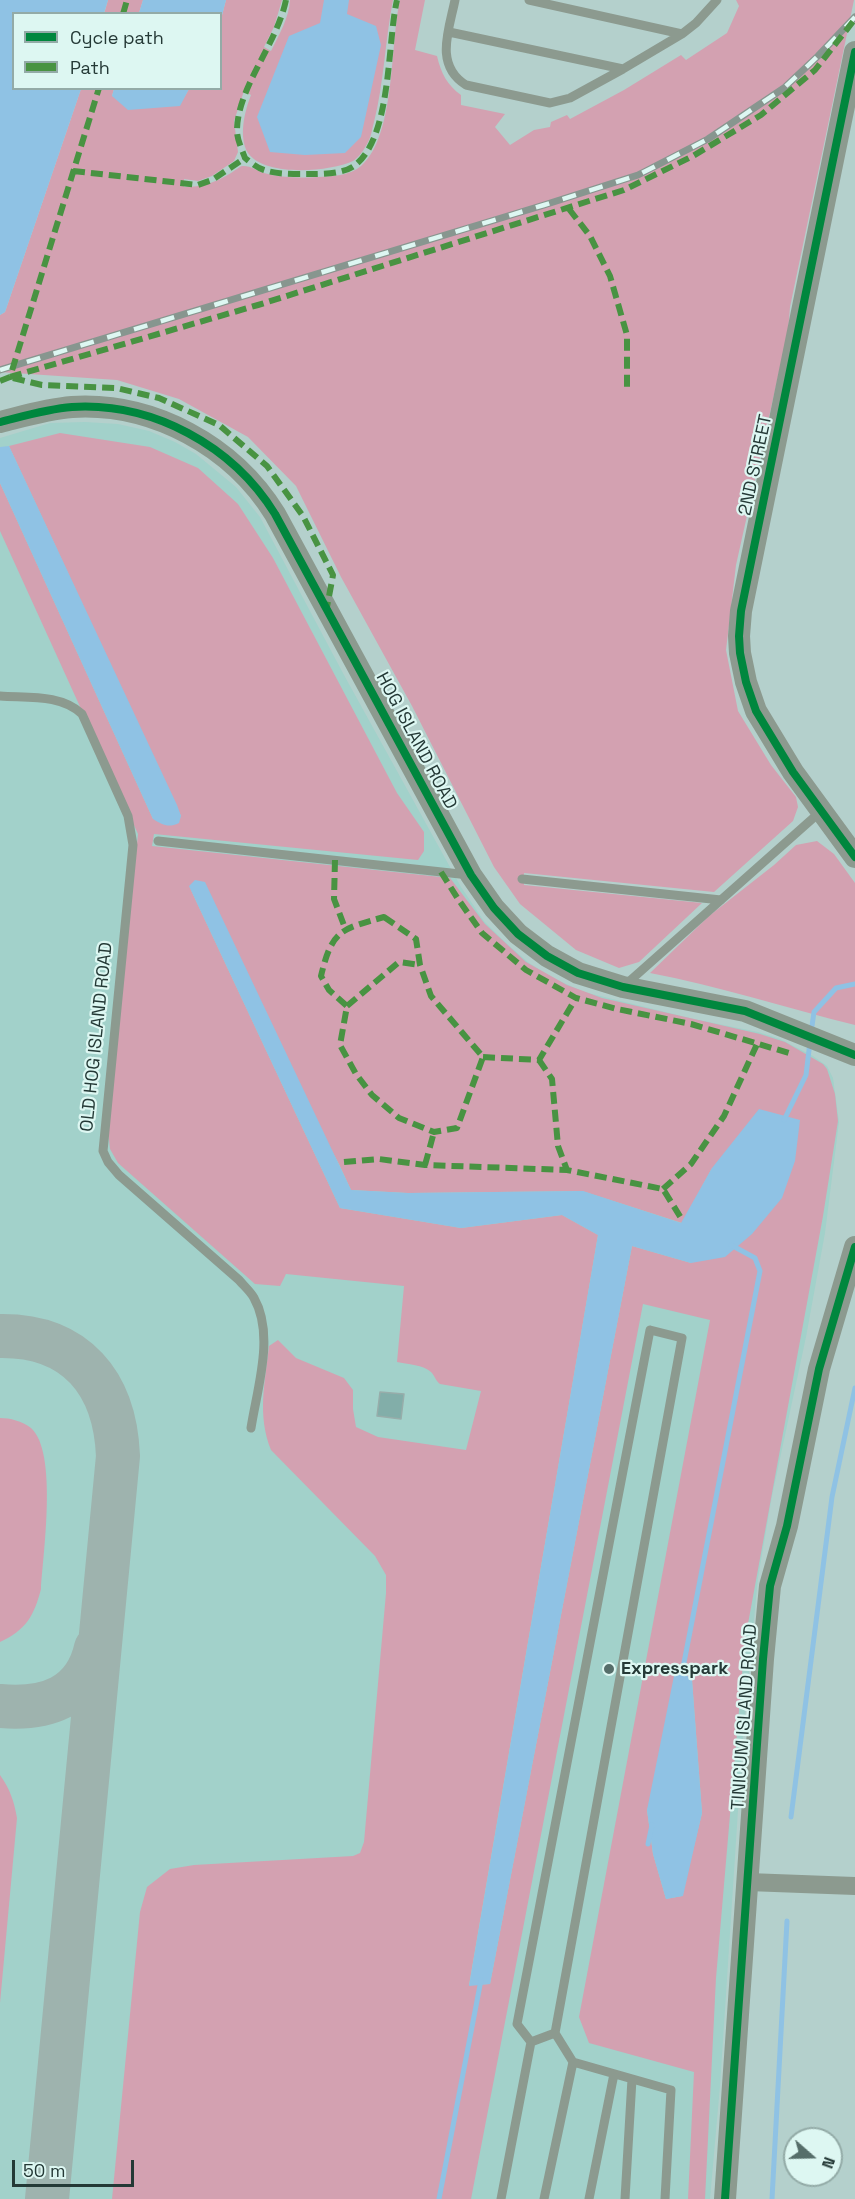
<!DOCTYPE html>
<style>
body{margin:0}
#map{position:relative;width:855px;height:2199px;overflow:hidden;background:#b4d0cc;font-family:"Space Grotesk",sans-serif}
canvas{display:block}
.legend{position:absolute;left:12px;top:12px;width:210px;height:78px;box-sizing:border-box;background:#ddf7f2;border:2px solid #93aba7;margin:0;padding:8px 10px;list-style:none;font-size:18px;color:#243936}
.legend li{display:flex;align-items:center;gap:12px;height:30px}
.legend b{width:30px;border:2px solid #93aba7}
.north{position:absolute;left:783px;top:2127px;width:60px;height:60px;box-sizing:border-box;background:#ddf7f2;border:2px solid #93aba7;border-radius:50%;rotate:110deg;font-size:16px;font-weight:700;line-height:24px;text-align:center;color:#243936}
.north::after{content:'';display:block;margin:auto;width:21px;height:27px;background:#566e6a;clip-path:polygon(50% 0,100% 100%,50% 72%,0 100%)}
.scale{position:absolute;left:12px;top:2160px;width:122px;height:27px;box-sizing:border-box;border:3px solid #243936;border-top:0;padding-left:8px;font-size:18px;line-height:21px;white-space:nowrap;color:#243936;-webkit-text-stroke:4px #ddf7f2;paint-order:stroke}
</style>
<div id="map">
<canvas width="855" height="2199"></canvas>
<ul class="legend">
<li><b style="height:8px;background:#00873e"></b>Cycle path</li>
<li><b style="height:8px;background:#489342"></b>Path</li>
</ul>
<div class="north">N</div>
<div class="scale">50 m</div>
</div>
<script>
const ctx = document.querySelector('canvas').getContext('2d');
ctx.lineJoin = 'round';
function fill(path, color) {
  ctx.fillStyle = color;
  ctx.fill(path, 'evenodd');
}
function strokePath(path, color, width, dash) {
  ctx.strokeStyle = color;
  ctx.lineWidth = width;
  ctx.lineCap = dash ? 'butt' : 'round';
  ctx.setLineDash(dash || []);
  ctx.stroke(path);
}
function write(font, color, halo, rows, align = 'center') {
  ctx.font = font + ' "Space Grotesk",sans-serif';
  ctx.lineWidth = 4.5;
  ctx.setLineDash([]);
  ctx.textBaseline = 'middle';
  ctx.strokeStyle = halo;
  ctx.fillStyle = color;
  for (const [text, x, y, turn = 0] of rows) {
    ctx.save();
    ctx.translate(x, y);
    ctx.rotate((+turn || 0) * Math.PI / 180);
    ctx.textAlign = isNaN(turn) ? turn : align;
    if (halo) ctx.strokeText(text, 0, 0);
    ctx.fillText(text, 0, 0);
    ctx.restore();
  }
}
fill(new Path2D(`
 M85,422L118,424L149,431L175,442L196,454L236,487L260,517L344,675L461,887L484,921L506,943L529,963L555,979L584,992L694,1019L758,1032L780,1039L813,1056L827,1066L833,1078L839,1122L825,1233L806,1337L772,1496L758,1578L743,1734L720,2086L710,2199H0V438L50,423Z`), '#a2d1ca');
fill(new Path2D(`
 M108,0H143L139,13L104,14Z
 M226,0H282L274,27L264,47L271,51C279,35 289,18 290,0H393C385,41 384,82 374,122C372,129 371,138 367,144C364,150 358,158 353,161C329,172 265,177 248,153C238,137 245,110 251,95L244,91L234,121L238,152L234,161L212,176L198,181L184,179V187C203,187 214,183 231,173C234,171 239,167 242,166C250,165 257,171 264,173C281,178 300,178 318,177C332,176 350,176 361,166C396,136 390,42 400,0H425L415,50L437,56C441,73 447,85 461,95V105L505,114L495,127L510,145L534,130L550,127L551,122L567,115L570,119L624,90L681,55L686,60L727,33L739,6L736,0H854L790,307L788,332L736,565L726,650L738,711L771,765L796,797L798,807L793,821L714,892L524,873V885L702,903L639,962L619,968L576,950L520,904L494,867L412,706L341,577L296,486L248,437L179,399L117,380L0,372V315L5,312L81,89H114L112,96L179,106L189,89L220,88L221,19Z
 M60,433L150,447L198,468L238,504L273,558L397,793L424,832V851L418,860L154,834L152,846L450,878L485,924L526,962L567,985L602,998L760,1034L785,1042L823,1064L827,1069L835,1094L838,1121L823,1216L745,1640L716,1978L705,2199H688L694,2072L589,2043L579,2017L710,1320L643,1304L471,2199H112L140,1912L147,1887L170,1869L194,1865L353,1856L360,1853L364,1842L386,1593V1575L375,1556L271,1450C257,1415 265,1383 269,1346L278,1340L296,1358L344,1378L353,1390V1409L356,1427L378,1437L466,1450L481,1391L440,1384C435,1380 435,1376 431,1372C424,1365 407,1364 397,1362L404,1286L286,1274L280,1286L255,1284L118,1163L110,1149L108,1130L138,834L0,531V483L153,819L181,816L9,446ZM189,886L339,1164L351,1190L408,1193L582,1191L682,1223L712,1168L691,1263L632,1246L490,1984L469,1985L598,1235L562,1215L461,1228L340,1208ZM692,1680L702,1813L682,1896L666,1899L653,1854L647,1810Z
 M817,841L834,854L855,883V1025C786,1008 719,986 650,973L709,916L774,865L796,845Z
 M0,1418C10,1418 22,1421 31,1428C58,1452 43,1554 41,1589C34,1616 26,1630 0,1642Z
 M0,1775C10,1789 14,1801 17,1818L0,2003Z`), '#d3a1b1');
fill(new Path2D(`
 M0,0H108L104,13L14,14V88L81,89L5,312L0,315Z
 M143,0H226L221,19L220,14L139,13Z
 M324,0H349L347,14L376,26L381,45L361,137L345,153L305,155L270,152L257,117L289,36L320,23Z
 M114,89V88L189,89L180,106L128,110L112,96Z
 M9,446L177,805L181,816L179,823C168,828 163,825 153,819L0,483V447Z
 M195,880L205,882L351,1190L408,1193L583,1191L681,1223L712,1168L759,1109L800,1120L795,1161L782,1198L752,1234L725,1257L691,1263L632,1246L490,1984L469,1986L598,1235L562,1215L461,1228L340,1208L189,886Z
 M676,1666L692,1680L702,1813L683,1896L666,1899L653,1854L647,1810Z`), '#8fc2e4');
strokePath(new Path2D(`
 M811,1033L814,1012L836,988L855,984
 M784,1120L806,1075L810,1042
 M681,1678L760,1271L755,1258L731,1245
 M791,1817L832,1497L855,1388
 M648,1844L652,1825
 M439,2199L481,1980
 M772,2199L787,1921`), '#8fc2e4', 5);
strokePath(new Path2D(`
 M0,1336C76,1335 115,1383 118,1456L47,2199
 M0,1706C45,1710 85,1698 96,1648`), '#9eb3ae', 44);
const building = new Path2D(`
 M380,1392L404,1394L401,1419L377,1416Z`);
fill(building, '#82aea9');
strokePath(building, '#97adaa', 1.5);
strokePath(new Path2D(`
 M455,0C449,30 434,65 466,85L550,103L570,98L623,69L682,34L696,23L717,0
 M529,0L682,34
 M449,32L623,69
 M0,696C28,698 61,694 82,714L128,816L133,845L103,1151L108,1162L119,1175L239,1280C244,1286 251,1292 254,1298C275,1335 257,1389 251,1428
 M158,841L469,875
 M522,879L721,900
 M624,986L820,812
 M555,2033L573,2062
 M501,2199L531,2042L517,2024L650,1330L682,1338L555,2033L531,2042
 M544,2199L573,2062L671,2090L665,2199
 M589,2199L614,2074
 M625,2199L632,2079`), '#8c9a8f', 9);
strokePath(new Path2D(`
 M748,1882L855,1886`), '#8c9a8f', 18);
strokePath(new Path2D(`
 M855,52L741,611L739,636L740,653L746,682L756,711L793,772L855,857
 M0,422C24,416 47,409 72,407C153,402 233,446 275,514L471,875L494,908L518,934L547,956L578,973L623,987L745,1011L855,1055
 M725,2199L763,1659L770,1586L787,1526L819,1369L855,1247`), '#8c9a8f', 22);
const rail = new Path2D(`
 M0,370L544,205L638,175L708,139L784,88L818,56L855,17`);
strokePath(rail, '#87968f', 7);
strokePath(rail, '#ddf7f2', 4.5, [14]);
strokePath(new Path2D(`
 M286,0C277,44 237,88 237,131C237,139 242,150 245,158C250,162 257,168 264,170C279,175 298,174 314,174C326,174 344,173 354,166C392,138 387,43 397,0
 M123,14L127,0
 M73,171L198,185L212,180L245,158
 M569,209L590,236L610,276L627,335V390
 M10,377L258,305L624,190L693,156L761,115L815,70L855,19
 M13,378L42,385L116,388L159,398L219,425L267,466L303,516L333,575L327,607
 M0,381L10,377L99,88
 M335,860L334,899L345,928
 M441,872L458,899L482,933L526,970L576,998L617,1009L691,1024L789,1053
 M384,917L416,939L420,965L431,996L483,1057L457,1128L434,1132L399,1118L372,1095L356,1074L340,1045L347,1006L329,990L321,976C332,929 342,929 384,917Z
 M347,1006L399,962L420,965
 M483,1057L539,1060L576,998
 M539,1060L552,1079L558,1146L567,1170
 M344,1162L379,1159L425,1165L567,1170L663,1189L681,1218
 M425,1165L434,1132
 M663,1189L691,1164L724,1116L758,1042`), '#489342', 6, [12, 6]);
strokePath(new Path2D(`
 M855,52L741,611L739,636L740,653L746,682L756,711L793,772L855,857
 M0,422C24,416 47,409 72,407C153,402 233,446 275,514L471,875L494,908L518,934L547,956L578,973L623,987L745,1011L855,1055
 M725,2199L763,1659L770,1586L787,1526L819,1369L855,1247`), '#00873e', 8);
for (const [x, y, r, color] of [
 [609,1669,6,"#566e6a"]
]) {
  const dot = new Path2D();
  dot.arc(x, y, r, 0, 2 * Math.PI);
  ctx.fillStyle = color;
  ctx.fill(dot);
  strokePath(dot, '#ddf7f2', 2);
}
write('18px', '#243936', '#ddf7f2', [
 ["2ND STREET",756,465,-78],
 ["HOG ISLAND ROAD",416,741,62],
 ["OLD HOG ISLAND ROAD",97,1037,-84],
 ["TINICUM ISLAND ROAD",745,1717,-86]
]);
write('bold 18px', '#243936', '#ddf7f2', [
 ["Expresspark",621,1669]
], 'left');
</script>
